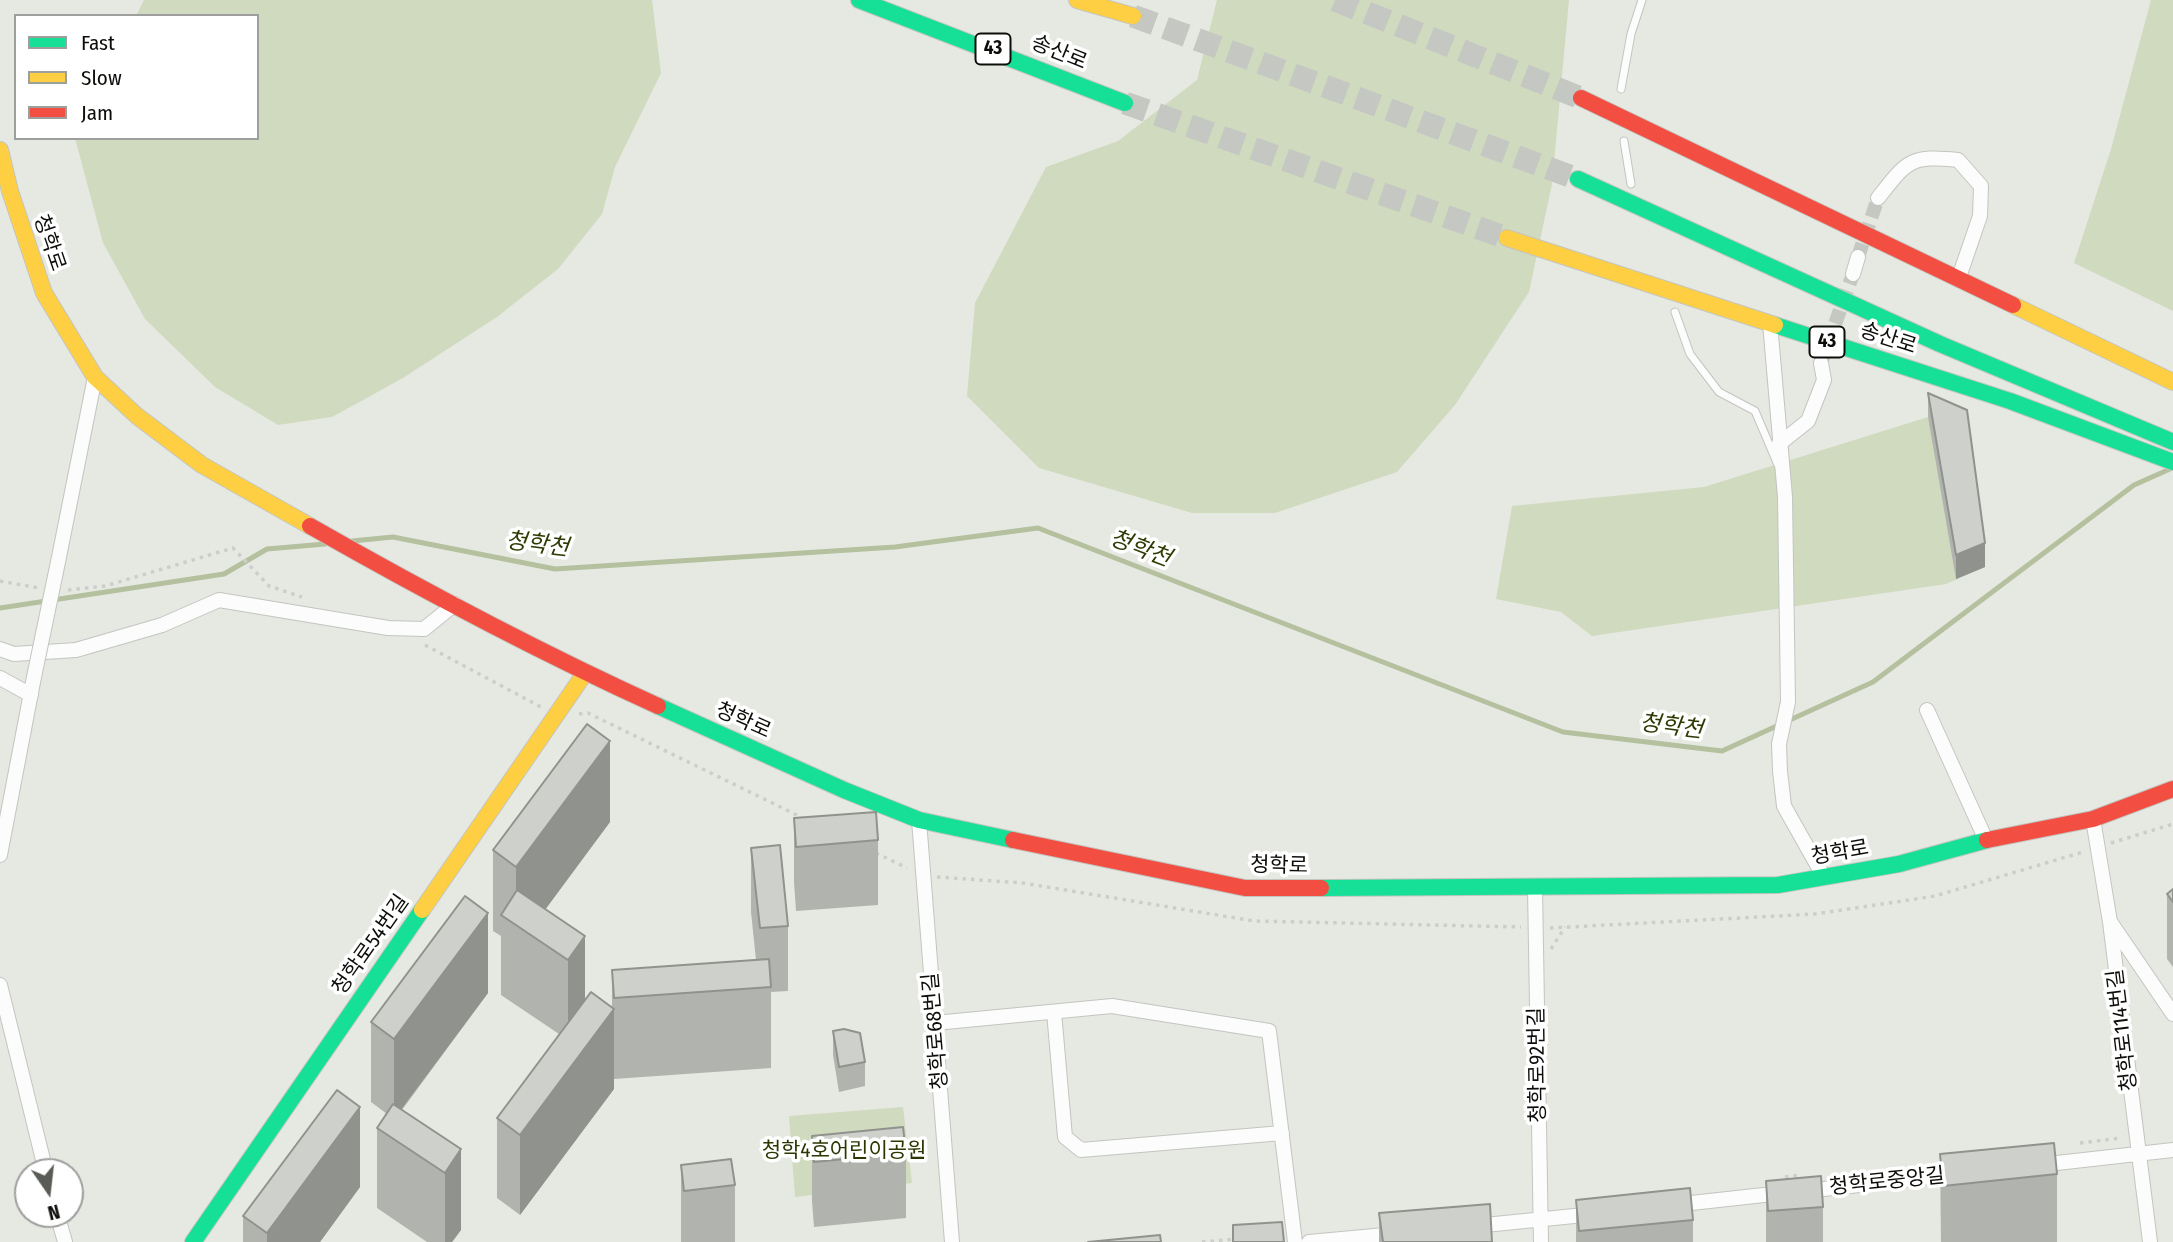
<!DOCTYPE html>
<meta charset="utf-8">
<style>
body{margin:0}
#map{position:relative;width:2173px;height:1242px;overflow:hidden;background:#e6e9e2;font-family:"Fira Sans Condensed",sans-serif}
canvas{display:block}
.legend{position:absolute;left:14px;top:14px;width:245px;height:126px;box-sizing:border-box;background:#fff;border:2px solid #9e9f9d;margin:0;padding:9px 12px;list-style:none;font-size:21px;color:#0d0e0a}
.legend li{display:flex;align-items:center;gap:14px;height:35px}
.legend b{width:35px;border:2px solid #9e9f9d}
.north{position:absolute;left:14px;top:1158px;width:70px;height:70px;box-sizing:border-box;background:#fff;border:2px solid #9e9f9d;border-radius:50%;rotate:166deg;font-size:19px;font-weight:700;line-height:28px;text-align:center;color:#0d0e0a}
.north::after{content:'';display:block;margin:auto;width:24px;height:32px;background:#595b56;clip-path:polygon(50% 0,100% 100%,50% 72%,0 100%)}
</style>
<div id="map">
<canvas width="2173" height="1242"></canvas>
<ul class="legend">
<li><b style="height:9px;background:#16e098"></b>Fast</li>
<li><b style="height:9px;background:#ffcf43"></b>Slow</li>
<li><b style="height:9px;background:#f24e42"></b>Jam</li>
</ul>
<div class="north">N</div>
</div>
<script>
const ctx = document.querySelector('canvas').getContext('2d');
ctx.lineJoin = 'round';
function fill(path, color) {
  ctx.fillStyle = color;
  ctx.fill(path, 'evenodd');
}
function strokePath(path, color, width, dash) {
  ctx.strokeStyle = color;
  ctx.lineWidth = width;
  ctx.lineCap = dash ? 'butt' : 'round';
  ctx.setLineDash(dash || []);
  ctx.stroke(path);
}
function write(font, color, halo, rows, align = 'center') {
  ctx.font = font + ' "Fira Sans Condensed","Noto Sans KR",sans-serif';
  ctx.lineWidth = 7;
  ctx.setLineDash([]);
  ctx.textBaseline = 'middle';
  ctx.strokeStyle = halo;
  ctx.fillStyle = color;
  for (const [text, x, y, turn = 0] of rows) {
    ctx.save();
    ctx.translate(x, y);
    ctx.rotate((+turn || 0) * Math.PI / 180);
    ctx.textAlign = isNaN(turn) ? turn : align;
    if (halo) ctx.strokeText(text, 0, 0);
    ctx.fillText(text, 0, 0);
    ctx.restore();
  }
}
fill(new Path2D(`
 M144,0H652L661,73L615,167L602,214L558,269L497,317L403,378L332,417L278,425L215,387L145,319L103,243L75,138H257V16H136Z
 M1217,0H1569L1552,184L1529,292L1455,405L1397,472L1275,513H1192L1039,468L967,396L975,303L1046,167L1118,141L1197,80Z
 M2151,0H2173V311L2074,263L2111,149Z
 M1928,417L1967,434L1985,567L1946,584L1592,636L1561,612L1496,599L1512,506L1704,487Z
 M903,1107L912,1183L795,1197L789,1116Z`), '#d0dabe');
strokePath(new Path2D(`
 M352,541L393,537L555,569L895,547L1038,528L1563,732L1722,751L1873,682L2134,485L2170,469
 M0,608L224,574L267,549L325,544`), '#b4c09e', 5);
strokePath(new Path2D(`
 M1858,257L1878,198
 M1821,363L1853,274`), '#c5c8c2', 14, [14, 7]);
strokePath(new Path2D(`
 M1335,0L1581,98
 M1133,16L1578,179
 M1125,103L1507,238`), '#c5c8c2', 23, [23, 11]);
const lane = new Path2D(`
 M1621,89L1631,34L1642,0
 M1624,141L1631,184
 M1675,312L1690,354L1719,392L1755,411L1778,465`);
const street = new Path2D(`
 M1878,198C1907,161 1910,155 1958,160L1981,186L1980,216L1958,280
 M1853,274L1858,257
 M1770,323L1785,497L1788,702L1779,744L1780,771L1784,806L1824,877
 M1779,444L1808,421L1824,380L1821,363
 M58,562L95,377
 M0,649L14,654L76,650L162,625L219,600L388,628L424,629L455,604
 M0,678L31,695
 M1927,710L1986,840
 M2093,819L2110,922L2150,1242
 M919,820L952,1242
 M0,855L34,677
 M1535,888L1541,1242
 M2111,923L2173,1014
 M0,985L46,1172
 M1054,1012L1065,1137L1081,1150L1282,1133
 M935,1023L1112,1006L1269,1031L1295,1242
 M2039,1165L2173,1150
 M1806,1191L1956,1174
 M1673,1205L1782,1193
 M57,1214L65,1242
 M1475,1226L1594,1214
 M1309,1242L1396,1234`);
const fast = new Path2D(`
 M859,0L1125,103
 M1578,179L1940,344L2173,442
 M1775,325L2010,401L2173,462
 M658,706L844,790L919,820L1013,840
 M1321,888L1778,885L1899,864L1987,840
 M193,1242L422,910`);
const slow = new Path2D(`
 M1077,0L1133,16
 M0,150L10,191L44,293L95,377L137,416L202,465L310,526
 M1507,238L1775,325
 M2013,305L2173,382
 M422,910L585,673`);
const jam = new Path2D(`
 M1581,98L2013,305
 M310,526C424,591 539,652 658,706
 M1013,840L1245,888H1321
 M1987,840L2093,819L2173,789`);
strokePath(lane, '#c3c5c0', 9);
strokePath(street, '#c3c5c0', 16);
strokePath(fast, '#c3c5c0', 18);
strokePath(slow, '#c3c5c0', 18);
strokePath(jam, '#c3c5c0', 18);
strokePath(new Path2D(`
 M0,581L39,588
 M68,590L105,586L233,548L269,586L302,597
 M425,645L541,707
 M579,714L588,713L803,818
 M2111,843L2173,824
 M876,853L907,868
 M937,877L1023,883L1254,921L1521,927
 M1550,928L1815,914L1935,896L2083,852
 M1551,949L1565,927
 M2080,1143L2121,1138
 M1785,1177L1802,1175
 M1202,1242L1235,1239`), '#cccecb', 3.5, [3.5, 5]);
strokePath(lane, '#fbfcfb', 7);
strokePath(street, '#fbfcfb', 14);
strokePath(fast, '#16e098', 16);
strokePath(slow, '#ffcf43', 16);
strokePath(jam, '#f24e42', 16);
const streetBridge = new Path2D(`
 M34,677L58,562`);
strokePath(streetBridge, '#c3c5c0', 16, []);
strokePath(streetBridge, '#fbfcfb', 14);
fill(new Path2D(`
 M1928,393L1985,567L1956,579L1928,417Z
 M794,818L878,840V905L796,911L794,882Z
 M610,822L545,909L585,936V1000L612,1007V970L756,960L751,912V848L788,926V991L771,992V1068L614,1079V1089L520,1215L497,1198V1118L559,1034L501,995V936L493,931V850Z
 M2173,889V967L2167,959V894Z
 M488,993L402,1110L461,1149V1230L452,1242H427L377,1208V1128L387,1114L371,1102V1022Z
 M833,1031L865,1062V1086L839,1092L833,1055Z
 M812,1136L906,1153V1218L814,1227L812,1201Z
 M1940,1154L2057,1174V1242H1941Z
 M681,1165L735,1185V1242H681Z
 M1766,1181L1823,1207V1242H1766Z
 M360,1187L320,1242H243V1216Z
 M1576,1200L1693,1220V1242H1576Z
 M1379,1213L1492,1242H1379Z`), '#b1b3af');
fill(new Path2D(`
 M1985,543V567L1956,579V555Z
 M610,741V822L528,933L516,925V867Z
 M488,913V993L394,1119V1039Z
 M585,936V1016L568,1040V960Z
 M614,1009V1089L520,1215V1135Z
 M360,1107V1187L320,1242H267V1233Z
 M461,1149V1230L452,1242H445V1173Z`), '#90928e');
const building = new Path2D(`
 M1928,393L1967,410L1985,543L1956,555Z
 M587,724L610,741L516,867L493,850Z
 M876,812L878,840L796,847L794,818Z
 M780,845L788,926L760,928L751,848Z
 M2173,889V902L2167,894Z
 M517,890L585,936L568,960L501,915Z
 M465,896L488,913L394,1039L371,1022Z
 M769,959L771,987L614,998L612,970Z
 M591,992L614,1009L520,1135L497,1118Z
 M844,1029L860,1033L865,1062L839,1067L833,1031Z
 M337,1090L360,1107L267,1233L243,1216Z
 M393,1104L461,1149L445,1173L377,1128Z
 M903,1127L906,1153L814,1162L812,1136Z
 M2054,1143L2057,1174L1943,1186L1940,1154Z
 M731,1159L735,1185L684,1191L681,1165Z
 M1821,1176L1823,1207L1768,1211L1766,1181Z
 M1690,1188L1693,1220L1579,1231L1576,1200Z
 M1490,1204L1492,1242H1383L1379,1213Z
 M1282,1222L1284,1242H1233V1225Z
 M1160,1235L1161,1242H1088Z`);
fill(building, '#ced0cb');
strokePath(building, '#90928e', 2);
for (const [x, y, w] of [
 [993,49,35],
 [1827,342,35]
]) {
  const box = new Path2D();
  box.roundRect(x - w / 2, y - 15.5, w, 31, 5);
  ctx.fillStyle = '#fff';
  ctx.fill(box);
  strokePath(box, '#0d0e0a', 2);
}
write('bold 19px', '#0d0e0a', null, [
 ["43",993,49],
 ["43",1827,342]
]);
write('21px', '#0d0e0a', '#fff', [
 ["송산로",1059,53,22],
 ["청학로",49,243,71],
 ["송산로",1888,339,18],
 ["청학로",743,721,24],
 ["청학로",1840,853,-10],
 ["청학로",1279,866,1],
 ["청학로54번길",371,945,-55],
 ["청학로114번길",2123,1030,-97],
 ["청학로68번길",936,1031,-95],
 ["청학로92번길",1538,1065,-91],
 ["청학로중앙길",1887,1182,-6]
]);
write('21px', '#2a3700', '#fff', [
 ["청학4호어린이공원",844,1151]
]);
write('italic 23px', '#2e3b04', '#fff', [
 ["청학천",537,545,7],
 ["청학천",1140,549,21],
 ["청학천",1671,727,7]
]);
</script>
